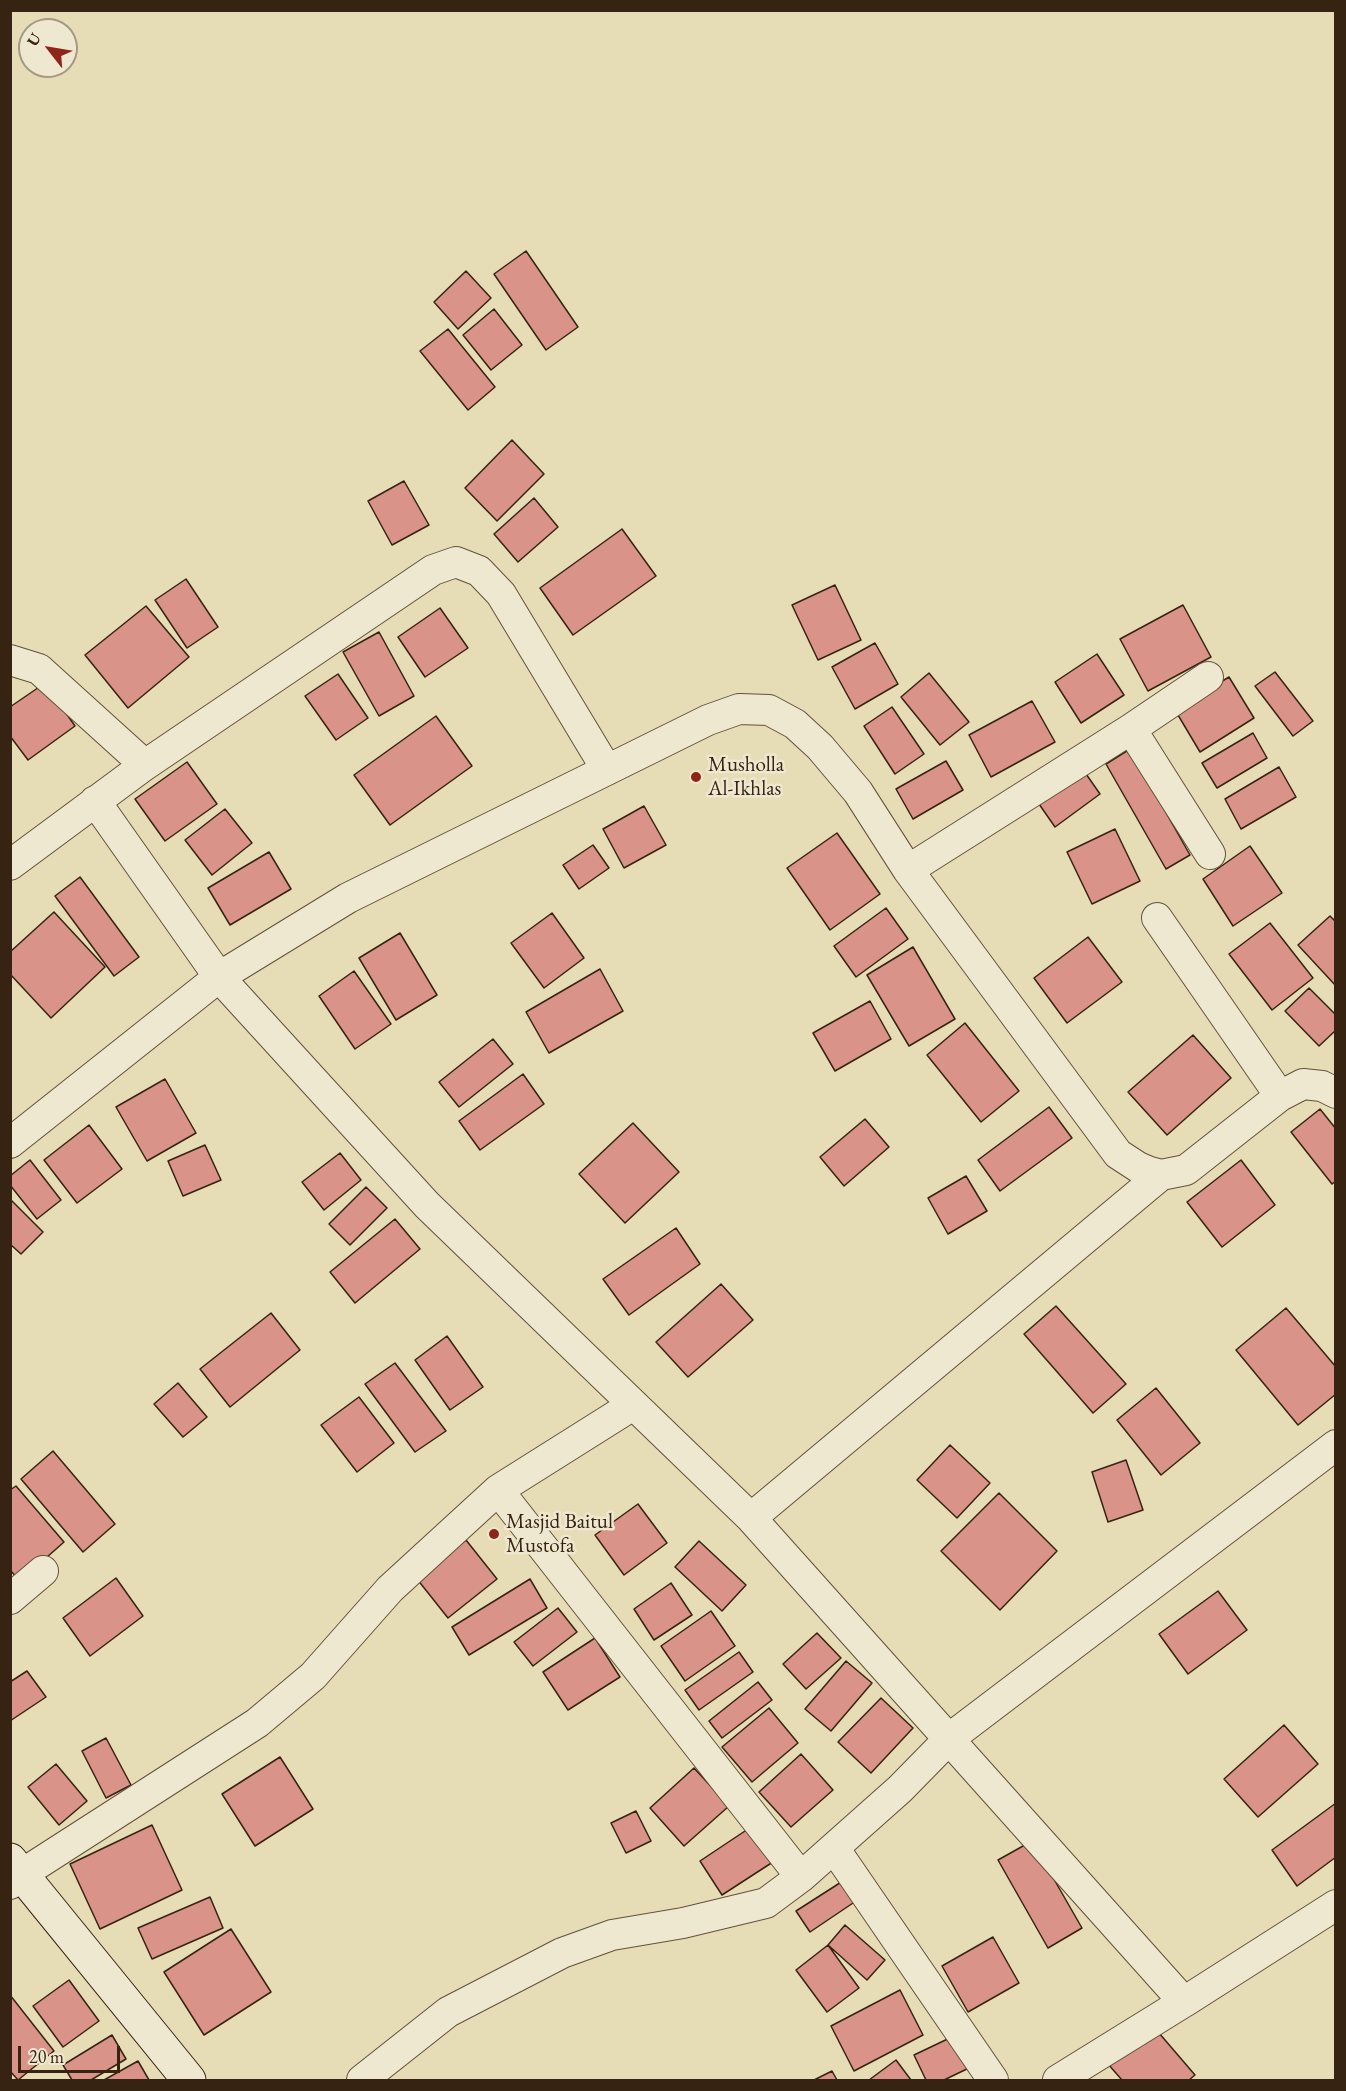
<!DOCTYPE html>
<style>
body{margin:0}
#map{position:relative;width:1346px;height:2091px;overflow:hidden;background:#e6dcb6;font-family:"EB Garamond",serif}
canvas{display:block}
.frame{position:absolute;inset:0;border:12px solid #372311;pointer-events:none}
.north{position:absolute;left:18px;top:18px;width:60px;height:60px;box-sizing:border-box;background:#efe8d0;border:2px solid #a59984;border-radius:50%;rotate:301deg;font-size:16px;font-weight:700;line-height:24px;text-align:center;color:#372311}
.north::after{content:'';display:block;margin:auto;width:21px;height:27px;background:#8f2418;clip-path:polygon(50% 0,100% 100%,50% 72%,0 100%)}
.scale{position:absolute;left:18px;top:2046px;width:102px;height:27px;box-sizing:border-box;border:3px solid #372311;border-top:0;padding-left:8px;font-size:18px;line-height:21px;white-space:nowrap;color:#372311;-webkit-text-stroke:4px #efe8d0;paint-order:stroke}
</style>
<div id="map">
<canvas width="1346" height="2091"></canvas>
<div class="frame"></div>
<div class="north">U</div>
<div class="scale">20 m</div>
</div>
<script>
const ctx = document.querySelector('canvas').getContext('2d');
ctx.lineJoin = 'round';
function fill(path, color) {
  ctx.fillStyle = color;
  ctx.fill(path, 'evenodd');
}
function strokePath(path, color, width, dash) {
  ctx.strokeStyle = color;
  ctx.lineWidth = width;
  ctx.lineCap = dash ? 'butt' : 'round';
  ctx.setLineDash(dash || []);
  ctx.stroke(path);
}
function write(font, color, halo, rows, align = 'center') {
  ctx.font = font + ' "EB Garamond",serif';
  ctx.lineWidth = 5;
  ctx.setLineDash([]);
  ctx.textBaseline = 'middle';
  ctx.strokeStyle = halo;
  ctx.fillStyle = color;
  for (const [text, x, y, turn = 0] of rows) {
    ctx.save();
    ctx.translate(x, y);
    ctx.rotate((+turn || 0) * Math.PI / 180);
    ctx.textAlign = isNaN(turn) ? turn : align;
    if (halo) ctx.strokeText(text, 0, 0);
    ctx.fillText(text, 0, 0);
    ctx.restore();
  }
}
const building = new Path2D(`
 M526,251L578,327L546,350L494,274Z
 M466,271L491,298L458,329L434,302Z
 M494,309L522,345L491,370L463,335Z
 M448,329L495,387L468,410L420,351Z
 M512,440L544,474L497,521L465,488Z
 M404,481L429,525L392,545L368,501Z
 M534,498L558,527L518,562L494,534Z
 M622,529L656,576L573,635L540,588Z
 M186,579L218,627L187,648L155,600Z
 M835,585L861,640L818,660L792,605Z
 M1183,605L1211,657L1148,691L1120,639Z
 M146,606L189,657L128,708L85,655Z
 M440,608L468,648L425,677L398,637Z
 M379,632L414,696L379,716L343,652Z
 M875,643L898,684L855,709L832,667Z
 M1097,654L1124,695L1081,723L1055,682Z
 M1275,672L1313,721L1293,736L1255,686Z
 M929,673L969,722L940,745L901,697Z
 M338,674L368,718L336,740L305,696Z
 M1229,677L1254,718L1200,752L1175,710Z
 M45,683L75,726L28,760L10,736V707Z
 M1032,701L1055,742L991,777L969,735Z
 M892,707L924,754L895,774L864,726Z
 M436,716L472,766L390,825L354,775Z
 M1253,733L1267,758L1217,788L1202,763Z
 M1130,749L1190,855L1166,869L1106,764Z
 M946,761L963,790L913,819L896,789Z
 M187,762L217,804L165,841L135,799Z
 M1279,767L1296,797L1241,829L1225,799Z
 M1084,771L1100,794L1055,827L1039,804Z
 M644,806L666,845L624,868L603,829Z
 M225,809L252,843L212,875L185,840Z
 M1115,829L1140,881L1092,904L1067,852Z
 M837,833L880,894L830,930L787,868Z
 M593,845L609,868L579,889L563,865Z
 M1250,846L1282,893L1233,926L1203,879Z
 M269,852L291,889L230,925L208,888Z
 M80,877L139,957L114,976L55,896Z
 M886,908L908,939L856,977L834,946Z
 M54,912L105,967L51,1018L10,974V952Z
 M552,913L584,958L544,988L511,943Z
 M1330,916L1336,922V986L1298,945Z
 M1270,923L1313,978L1272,1010L1229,954Z
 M400,933L437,995L396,1020L359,958Z
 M1088,937L1122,982L1067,1023L1034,978Z
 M913,947L955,1019L909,1046L867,975Z
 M600,969L623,1011L549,1053L526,1012Z
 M354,971L391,1024L355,1049L319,996Z
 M1309,988L1336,1015V1030L1319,1046L1285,1011Z
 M870,1001L891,1039L835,1071L813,1033Z
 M965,1023L1019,1091L981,1122L927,1055Z
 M1193,1035L1231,1078L1167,1135L1128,1092Z
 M493,1039L513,1064L459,1107L439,1082Z
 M523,1074L544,1104L480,1150L459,1121Z
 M165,1079L196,1133L147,1161L116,1107Z
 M1049,1107L1072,1138L1000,1191L978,1160Z
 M1320,1109L1336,1129V1181L1332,1184L1291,1132Z
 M865,1119L889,1147L844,1186L820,1157Z
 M633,1123L679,1172L625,1223L579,1174Z
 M89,1125L122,1169L77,1203L44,1160Z
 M205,1145L221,1180L183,1196L168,1161Z
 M340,1153L361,1180L324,1210L302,1182Z
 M30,1160L61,1200L37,1219L10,1185V1176Z
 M1241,1160L1275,1205L1222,1247L1187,1202Z
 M966,1176L987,1211L948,1234L928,1198Z
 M366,1187L387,1208L350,1245L329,1224Z
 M10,1199L43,1232L21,1254L10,1244Z
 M395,1219L420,1249L355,1303L330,1272Z
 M676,1228L700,1264L629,1315L603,1279Z
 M721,1284L753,1320L688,1377L656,1342Z
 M1056,1306L1126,1384L1093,1413L1024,1334Z
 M1286,1308L1336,1367V1394L1298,1425L1236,1350Z
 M271,1313L300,1350L230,1407L200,1369Z
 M447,1336L483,1387L450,1410L415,1360Z
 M395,1363L446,1431L415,1452L365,1384Z
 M178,1383L207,1417L183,1437L154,1404Z
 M1156,1388L1200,1443L1161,1475L1117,1420Z
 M359,1397L394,1443L357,1472L321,1425Z
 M950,1445L990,1483L957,1518L917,1480Z
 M53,1451L115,1524L83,1552L21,1479Z
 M1126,1460L1143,1510L1108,1522L1092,1472Z
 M16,1486L64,1542L20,1581L10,1570V1490Z
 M999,1493L1057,1551L1000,1610L941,1551Z
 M638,1504L667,1543L624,1575L595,1535Z
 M466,1540L497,1579L448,1618L417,1579Z
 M699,1541L746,1585L722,1611L675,1567Z
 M116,1578L143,1616L90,1656L63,1618Z
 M530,1579L547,1608L469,1655L452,1627Z
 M671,1583L692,1615L654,1640L634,1609Z
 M1218,1591L1247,1630L1188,1674L1159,1634Z
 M558,1608L577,1632L533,1666L514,1642Z
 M711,1611L735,1646L685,1681L661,1646Z
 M817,1633L841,1658L806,1689L783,1664Z
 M595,1638L620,1677L568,1710L543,1672Z
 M739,1652L753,1672L699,1710L685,1690Z
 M846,1661L872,1683L831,1731L805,1709Z
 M27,1671L46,1697L10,1721V1682Z
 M758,1682L772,1700L722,1738L709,1721Z
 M881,1698L913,1728L871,1773L838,1742Z
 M769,1708L798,1743L752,1782L722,1747Z
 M1284,1725L1318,1764L1258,1817L1224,1779Z
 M106,1738L131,1785L106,1798L82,1751Z
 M801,1754L833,1790L791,1827L759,1792Z
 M280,1757L313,1809L255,1846L222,1794Z
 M56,1764L87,1801L59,1825L28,1787Z
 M694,1768L729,1806L684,1846L650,1808Z
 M1336,1803V1857L1297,1886L1272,1850Z
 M636,1811L651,1841L626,1853L611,1823Z
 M152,1825L182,1890L100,1929L70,1864Z
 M754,1825L776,1860L722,1895L700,1861Z
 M1032,1841L1082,1928L1048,1948L998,1860Z
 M846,1879L859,1899L810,1932L796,1911Z
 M210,1897L223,1928L152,1959L138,1928Z
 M845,1925L885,1960L867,1980L828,1945Z
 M231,1929L271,1992L204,2035L164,1972Z
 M993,1937L1019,1983L968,2012L942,1966Z
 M828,1945L859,1988L827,2012L796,1970Z
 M69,1980L99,2021L63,2047L33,2006Z
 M900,1990L923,2035L854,2071L831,2026Z
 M10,1995L54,2051L18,2080L10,2071Z
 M1153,2026L1195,2075L1189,2080H1122L1108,2064Z
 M112,2035L126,2059L91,2080H72L63,2065Z
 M956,2035L971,2067L944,2080H926L914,2055Z
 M896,2060L911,2080H869Z
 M138,2061L149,2080H104Z
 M832,2071L837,2080H814Z`);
fill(building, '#d99388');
strokePath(building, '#372311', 1.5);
const street = new Path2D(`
 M10,660L39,669L145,765
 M1131,729L1210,854
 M95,801L219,977L427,1205L751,1518L1161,1175
 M10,865L145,765L433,570L456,562L479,571L501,594L607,770
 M908,870L1131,729L1208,677
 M1157,918L1280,1096
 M10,1143L219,977L348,898L708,720L739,709L769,710L795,724L820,747L858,792L908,870L1118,1154L1138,1167L1150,1172L1161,1175L1186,1170L1280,1096L1303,1084L1322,1086L1336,1093
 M498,1490L801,1877
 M751,1518L1184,2002L1058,2080
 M10,1599L43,1571
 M834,1848L993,2080
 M10,1884L22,1874L257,1723L313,1676L390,1589L498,1490L633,1405
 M1184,2002L1336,1905
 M362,2080L448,2012L562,1953L612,1935L683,1923L766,1903L801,1877L900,1789L950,1738L1336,1445`);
const secondary = new Path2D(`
 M10,1860L189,2080`);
strokePath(street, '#63513a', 32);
strokePath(secondary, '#372311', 35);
strokePath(street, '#efe8d0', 30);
strokePath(secondary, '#efe8d0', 33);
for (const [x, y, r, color] of [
 [696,777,6,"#8f2418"],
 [494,1534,6,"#8f2418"]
]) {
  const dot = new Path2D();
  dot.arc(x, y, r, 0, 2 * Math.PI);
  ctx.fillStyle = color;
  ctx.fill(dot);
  strokePath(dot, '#efe8d0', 2);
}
write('21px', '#372311', '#efe8d0', [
 ["Musholla",708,765],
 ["Al-Ikhlas",708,789],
 ["Masjid Baitul",506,1522],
 ["Mustofa",506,1546]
], 'left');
</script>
